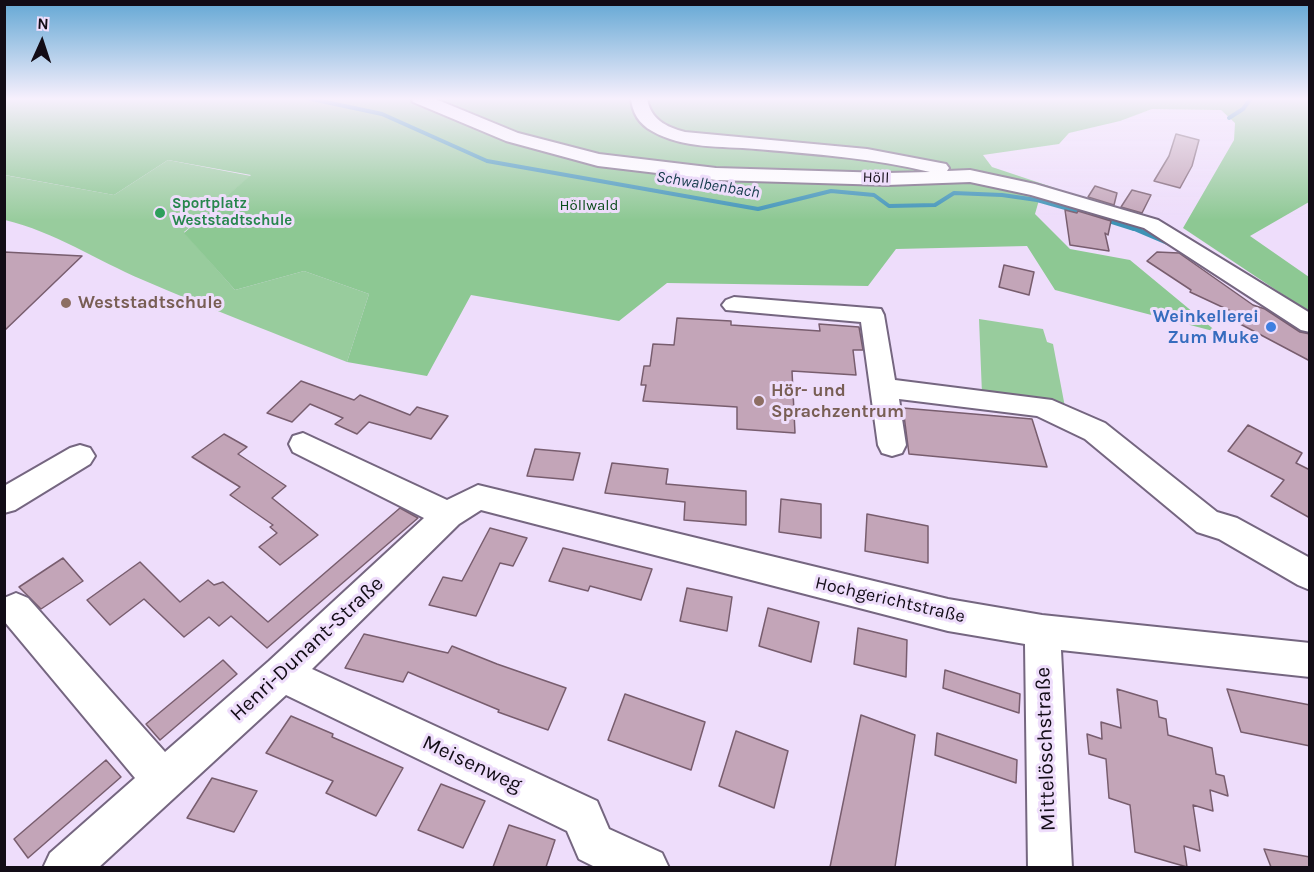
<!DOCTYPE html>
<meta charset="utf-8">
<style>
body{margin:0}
#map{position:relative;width:1314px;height:872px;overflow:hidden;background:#eeddfb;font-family:Karla,sans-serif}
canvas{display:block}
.frame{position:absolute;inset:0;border:6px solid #120c16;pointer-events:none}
.north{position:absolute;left:12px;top:12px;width:60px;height:60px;-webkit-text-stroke:4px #eeddfb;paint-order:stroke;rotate:3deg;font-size:16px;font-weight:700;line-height:24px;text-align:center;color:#120c16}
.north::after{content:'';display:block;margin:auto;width:21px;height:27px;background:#120c16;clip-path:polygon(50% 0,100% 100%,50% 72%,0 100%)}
</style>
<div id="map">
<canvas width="1314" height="872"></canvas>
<div class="frame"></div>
<div class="north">N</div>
</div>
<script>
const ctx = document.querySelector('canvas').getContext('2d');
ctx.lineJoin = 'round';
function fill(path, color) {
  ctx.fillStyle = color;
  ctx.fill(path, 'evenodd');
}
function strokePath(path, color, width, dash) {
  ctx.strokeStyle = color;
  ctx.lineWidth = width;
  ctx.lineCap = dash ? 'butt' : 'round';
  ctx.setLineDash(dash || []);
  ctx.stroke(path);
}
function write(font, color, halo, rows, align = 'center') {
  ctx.font = font + ' Karla,sans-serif';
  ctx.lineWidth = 6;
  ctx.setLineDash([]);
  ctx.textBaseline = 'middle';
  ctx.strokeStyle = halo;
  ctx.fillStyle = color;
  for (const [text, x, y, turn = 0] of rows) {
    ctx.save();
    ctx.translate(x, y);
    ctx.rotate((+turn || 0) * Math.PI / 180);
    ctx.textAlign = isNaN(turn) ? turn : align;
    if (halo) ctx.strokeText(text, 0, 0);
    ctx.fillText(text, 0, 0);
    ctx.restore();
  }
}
fill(new Path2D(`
 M168,160L251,176L184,232L235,290L304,271L369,294L347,362C279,335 210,309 143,280C96,260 55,232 5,220L4,175L114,195Z
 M979,319L1043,329L1047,342L1053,344L1065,407L982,394Z`), '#98cc9d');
fill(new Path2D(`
 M4,98H1309V202L1250,236L1309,277V312L1183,228L1234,140L1235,123L1221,110L1152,109L1120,121L1069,133L1059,144L983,155L992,167L1058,189L1039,200L1035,214L1070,249L1130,260L1217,332L1055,290L1027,246L896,249L868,286L667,283L619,321L471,295L427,376L347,362L369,294L304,271L235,290L184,233L251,175L168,160L114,195L5,175Z`), '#8dc893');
strokePath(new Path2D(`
 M307,98L382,114L487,161L758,209L831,191L874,195L889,206L935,205L954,193L1002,195L1037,200L1083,213
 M1229,118L1243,109L1251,98
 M1093,216L1134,229`), '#3d93b6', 4);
strokePath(new Path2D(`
 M1131,227L1171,244`), '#3d93b6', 5);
const building = new Path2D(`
 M1176,134L1199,140L1192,166L1180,188L1154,181L1169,156Z
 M1095,186L1117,193L1114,205L1088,197Z
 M1132,190L1151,195L1142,213L1121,207Z
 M1065,210L1077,213L1078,211L1111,221L1108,235L1105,233L1109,251L1070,245Z
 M4,252L82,256L4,331Z
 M1157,252L1179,253L1253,305L1265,309L1300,332L1310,334V361L1227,317L1235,313L1190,292L1191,290L1147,261Z
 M1004,265L1034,272L1029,295L999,287Z
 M677,318L731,321V325L820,331L819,324L859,327L863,350H853L856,375L792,371L795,433L737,429V407L643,401L646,385H641L644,366H650L653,344L674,345Z
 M301,381L354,400L360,395L410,415L417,407L448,416L431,439L369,422L357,434L335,424L343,418L310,404L292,422L267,413Z
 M903,408L1032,419L1047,467L909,454Z
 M1248,425L1302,453L1296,463L1310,470V518L1271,496L1284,480L1228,451Z
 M224,434L247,447L238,454L286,486L272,498L318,535L280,565L259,547L277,533L270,527L273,525L230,495L240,487L192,457Z
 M535,449L580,453L573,480L527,476Z
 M612,463L668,469L666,484L746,491V525L684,520L685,502L605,493Z
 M781,499L821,504V538L779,532Z
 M400,508L418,518L267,648L231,616L219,626L209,617L184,637L144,599L110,625L87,600L140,562L180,602L208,580L214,585L223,582L268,622Z
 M867,514L928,526V563L865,551Z
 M490,528L527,538L513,566L500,563L476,616L429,605L443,577L462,581Z
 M563,548L652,569L641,600L590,586L588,591L549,581Z
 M63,558L83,581L41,609L19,587Z
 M687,588L732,597L727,631L680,621Z
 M768,608L819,622L811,662L759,646Z
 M858,628L907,640L906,677L854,664Z
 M364,634L448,653L452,646L497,664L566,688L548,730L498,712L499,710L408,672L403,682L345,668Z
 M223,660L237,674L160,740L146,724Z
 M945,670L1020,694L1019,713L943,688Z
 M1117,689L1157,701L1159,717L1166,719L1168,735L1212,748L1216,774L1224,776L1228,796L1210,790L1213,811L1193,805L1200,851L1184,846L1187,867L1135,852L1130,805L1109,798L1106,759L1089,754L1087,734L1102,739L1101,722L1121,728Z
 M1227,689L1310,705V746L1241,732Z
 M625,694L705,722L691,770L608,740Z
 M861,715L915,735L895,867H830Z
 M291,716L333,734L332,737L403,768L376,816L326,793L333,781L266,753Z
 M736,731L788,751L774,808L719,786Z
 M937,733L1017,760L1016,783L935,755Z
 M106,760L121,777L28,858L14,839Z
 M212,778L257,791L234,832L187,818Z
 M441,784L485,801L463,848L418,830Z
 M509,825L555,840L546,867H493Z
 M1264,849L1310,857V867H1271Z`);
fill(building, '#c3a5b8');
strokePath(building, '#785d6e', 1.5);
const minor = new Path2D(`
 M411,98H433L518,133L599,154L716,168L887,173L930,172C873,158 814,154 756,149C721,146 683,149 652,131C639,124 632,112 631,98H647C650,119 666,127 685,132L867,149L946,164L949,168L947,171L970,170L1035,184L1158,220L1310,313V332L1301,330L1144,228L1031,195L970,182L887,185L716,180L598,166L506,141L413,102Z
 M734,297L881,309L884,315L895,380L1052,400L1105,423L1217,512L1237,518L1310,558V590L1298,585L1219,539L1197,532L1085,439L1037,416L899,399L906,445L902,453L892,456L882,453L878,445L861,322L726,310L722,305L726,300Z
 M303,433L447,500L478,485L948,599L1042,615L1310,643V677L1061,650L1072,868H1028L1025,644L948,631L481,510L459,524L312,669L597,801L609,829L662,853L669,868H597L579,859L567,831L286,695L98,868H43L50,853L135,778L4,621V598L16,593L28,598L165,752L269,661L424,518L293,452L289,444L293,436Z
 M80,445L90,448L95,456L90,464L15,510L4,513V486L70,448Z`);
strokePath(minor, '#756680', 4);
fill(minor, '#fff');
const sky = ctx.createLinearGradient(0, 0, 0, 220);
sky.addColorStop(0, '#63a7d4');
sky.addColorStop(0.45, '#f7f0fd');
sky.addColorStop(1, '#f7f0fd00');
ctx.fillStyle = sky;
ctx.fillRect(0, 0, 1314, 220);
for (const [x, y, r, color] of [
 [160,213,6,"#2e9e5b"],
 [66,303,6,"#8d6e63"],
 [1271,327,6,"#3f7fe0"],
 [759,401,6,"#8d6e63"]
]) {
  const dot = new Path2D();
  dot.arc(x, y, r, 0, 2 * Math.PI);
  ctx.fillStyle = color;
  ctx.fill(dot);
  strokePath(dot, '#eeddfb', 2);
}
write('15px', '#120c16', '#eeddfb', [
 ["Höll",876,178,2]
]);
write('bold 15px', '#27864d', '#eeddfb', [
 ["Sportplatz",172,204],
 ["Weststadtschule",172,221]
], 'left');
write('15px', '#0a4c1b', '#eeddfb', [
 ["Höllwald",589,206]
]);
write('italic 16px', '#163c4c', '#eeddfb', [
 ["Schwalbenbach",708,185,9]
]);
write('bold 18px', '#785e54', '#eeddfb', [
 ["Weststadtschule",78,303],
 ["Hör- und",771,391],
 ["Sprachzentrum",771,412]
], 'left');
write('bold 18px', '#366cbe', '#eeddfb', [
 ["Weinkellerei",1259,317],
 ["Zum Muke",1259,338]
], 'right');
write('18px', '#120c16', '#eeddfb', [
 ["Hochgerichtstraße",890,600,13]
]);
write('21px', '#120c16', '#eeddfb', [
 ["Henri-Dunant-Straße",307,649,-43],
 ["Mittelöschstraße",1046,749,-92],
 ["Meisenweg",472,764,25]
]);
</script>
